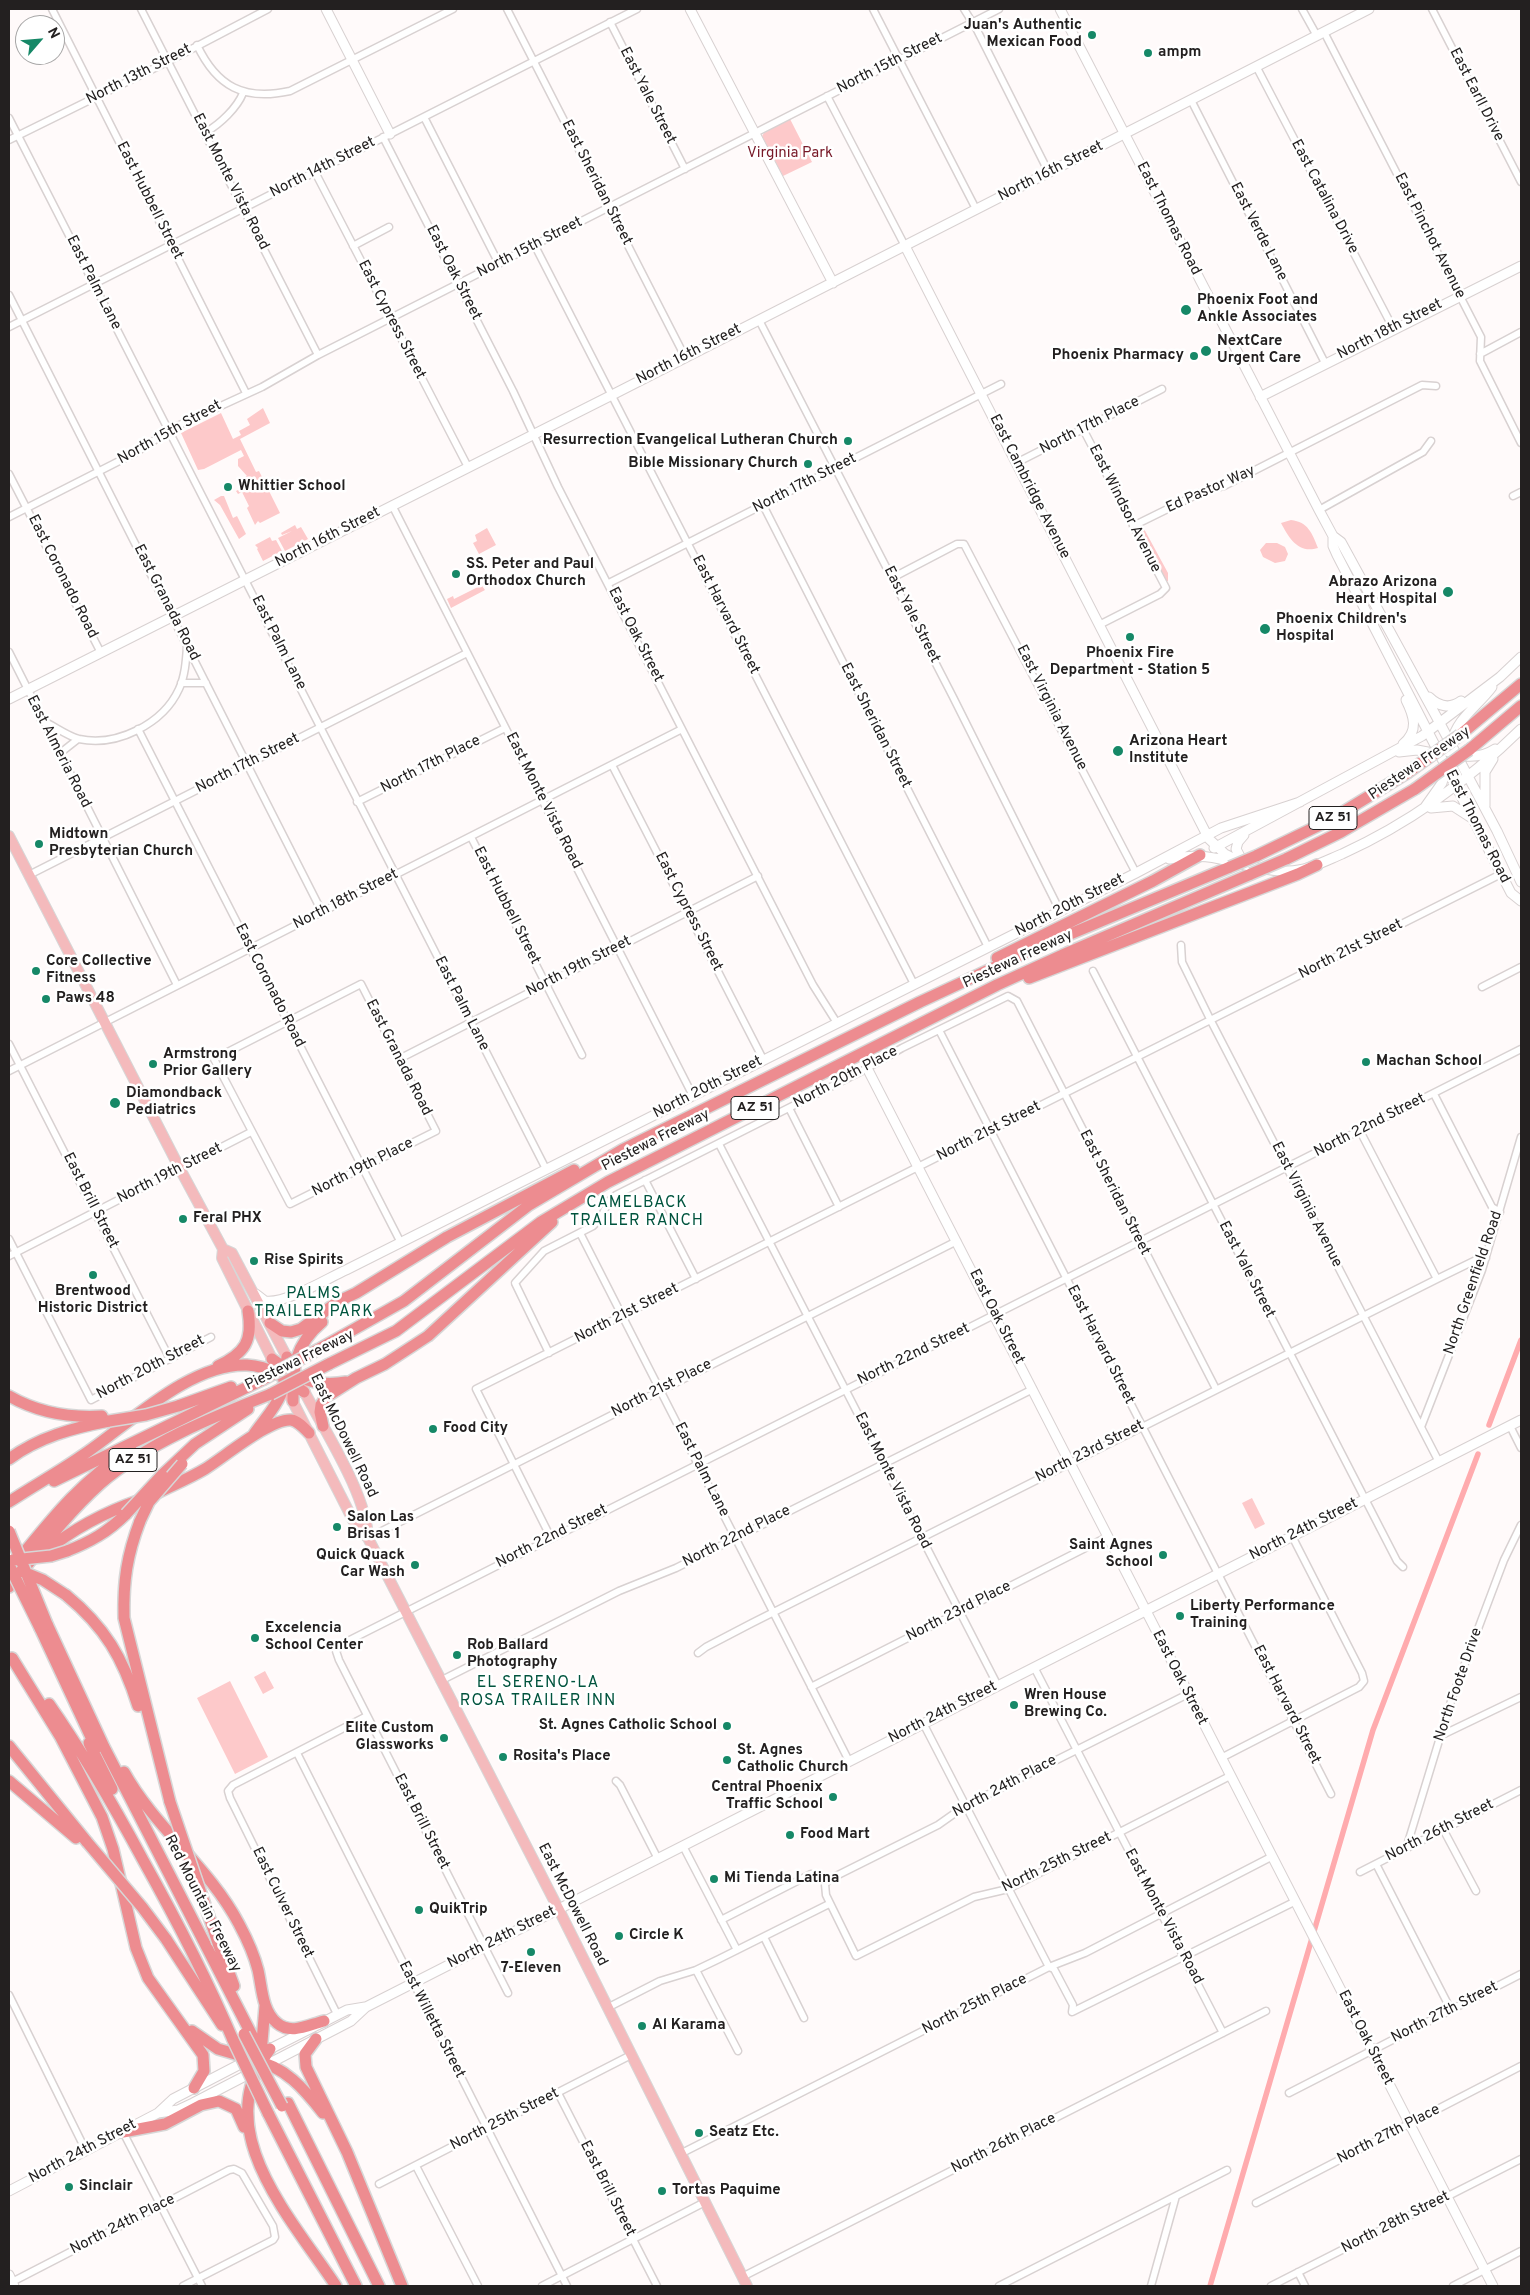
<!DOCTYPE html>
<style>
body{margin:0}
#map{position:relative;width:1530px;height:2295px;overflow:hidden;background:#fffafa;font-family:Overpass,sans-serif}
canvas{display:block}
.frame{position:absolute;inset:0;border:10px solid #232020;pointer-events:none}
.north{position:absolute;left:15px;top:15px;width:50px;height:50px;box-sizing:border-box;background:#fff;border:1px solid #a7a6a6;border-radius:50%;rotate:63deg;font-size:14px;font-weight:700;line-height:20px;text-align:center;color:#232020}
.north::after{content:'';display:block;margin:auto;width:18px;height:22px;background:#168867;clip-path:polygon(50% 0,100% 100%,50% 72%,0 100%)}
</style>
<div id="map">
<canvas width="1530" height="2295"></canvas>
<div class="frame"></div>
<div class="north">N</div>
</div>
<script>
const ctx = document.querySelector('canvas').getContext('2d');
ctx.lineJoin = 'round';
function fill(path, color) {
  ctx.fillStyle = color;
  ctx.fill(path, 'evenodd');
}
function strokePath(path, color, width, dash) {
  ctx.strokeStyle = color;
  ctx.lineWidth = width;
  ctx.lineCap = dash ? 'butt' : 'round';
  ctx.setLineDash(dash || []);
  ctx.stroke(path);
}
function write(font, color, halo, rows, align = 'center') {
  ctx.font = font + ' Overpass,sans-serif';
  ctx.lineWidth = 5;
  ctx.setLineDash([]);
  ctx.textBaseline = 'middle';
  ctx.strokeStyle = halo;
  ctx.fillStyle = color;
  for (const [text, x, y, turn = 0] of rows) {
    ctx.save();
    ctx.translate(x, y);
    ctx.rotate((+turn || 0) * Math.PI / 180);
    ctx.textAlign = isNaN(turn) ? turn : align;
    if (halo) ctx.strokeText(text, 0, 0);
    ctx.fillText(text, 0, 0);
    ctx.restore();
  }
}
fill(new Path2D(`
 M790,119L812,162L783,176L762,136L764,133Z
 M263,408L270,423L240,439L256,472L259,471L280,513L260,523L258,521L255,525L247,508L249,506L242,492L238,494L236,491L240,489L237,481L247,476L238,466V459L244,456L241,450L204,469L198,470L181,433L221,413L233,439L241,435L239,431L250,425L247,419Z
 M221,496H224L233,518L237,516L246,534L239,539L220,505L214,500Z
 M1291,520C1308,522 1312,533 1318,548C1298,554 1289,538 1281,523Z
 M295,525L297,529L301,527L308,539L285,551L278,538L292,531L282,535L281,533Z
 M1140,526L1143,527L1168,573V581H1166L1139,530Z
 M487,528L496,545L479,554L473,543L477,541L475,535Z
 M270,537L272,541L276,540L282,551L263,561L257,549L258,548L255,545Z
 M1266,543H1277L1285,547L1288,554L1285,561L1275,563L1263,557L1260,550Z
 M479,582L485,590L451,608L447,599L453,596L454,599L480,586Z
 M1252,1498L1265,1524L1255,1529L1242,1503Z
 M265,1671L274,1688L263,1694L254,1677Z
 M230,1681L268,1757L235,1774L197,1698Z`), '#fdc9ca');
strokePath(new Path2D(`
 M1489,1425L1521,1340
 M1210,2286L1373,1730L1478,1454`), '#ffabae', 5.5);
const street = new Path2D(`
 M52,9L246,393
 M141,9L318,355
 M507,9L685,357
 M873,9L976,209
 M964,9L977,30L1049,173
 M1302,9L1317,36
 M1432,9L1521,182
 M610,22L685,169
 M1324,32L1481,337L1480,361L1521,443
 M197,45C217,87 244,101 290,91L453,9
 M1256,66L1393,328
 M827,96L905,246
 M1191,100L1325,363
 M424,117L499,264
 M9,118L546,1169
 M206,132C220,124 237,108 243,93
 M383,137L513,391L558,487L813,985L837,1023
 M9,140L163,64L268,9
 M315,172L468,467
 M353,246L389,227
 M535,246L914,984
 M9,295L322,912
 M759,320L953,697L1060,911
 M9,327L637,9
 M1480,354L1521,332
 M1083,429L1166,588L1160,594L1099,625
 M1018,462L1162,389
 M9,474L101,653
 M1513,496L1521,492
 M392,505L693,1096
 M763,505L988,947
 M1319,510L1423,452L1431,441
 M9,517L135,453L175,427L262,387L318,355L999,9
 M1133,526L1202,492L1224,486L1422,385L1436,386
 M892,578L957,544H964L1136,873
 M609,583L1001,384
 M9,652L177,985
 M181,683H206
 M41,720C53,725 67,736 79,739C117,747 163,724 179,689C185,676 186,661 187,647
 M138,729L401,1243
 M59,754L78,739
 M612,765L763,1059
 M357,802L505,728
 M471,837L582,1055
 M29,875L467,653
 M1181,945L1182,962L1211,1021L1439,1462
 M1093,971L1397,1561L1403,1567
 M361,984L436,1131L290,1204L214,1059Z
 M1482,987L1521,967
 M939,1030L1331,1794
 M9,1044L170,1359
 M399,1059L758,876
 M9,1071L682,729
 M1434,1094L1492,1207L1500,1212
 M789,1108L839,1207
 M1360,1131L1437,1279
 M719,1144L998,1686
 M645,1180L696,1279
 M580,1233L849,1761
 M9,1239L91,1400L211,1337
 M9,1256L251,1132
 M549,1353L515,1283L544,1251L593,1226L600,1219L609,1201L616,1195L862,1071L902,1048L1008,996L1017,1001L1216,1389
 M1510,1426L1521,1448
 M1421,1427L1482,1270L1521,1137
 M368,1538L957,1241
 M551,1538L476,1389L1501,874
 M698,1653L706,1647L752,1623L1437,1279L1480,1258H1486
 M1034,1667L1223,2033
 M440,1681L619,1591L676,1568L1033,1389
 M811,1687L1107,1537
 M1188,1694L965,1806L938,1825L830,1879L825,1884L826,1895L856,1956L974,1897L1008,1889L1230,1776
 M923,1723L1049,1967L1054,1969L1073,2005L1072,2012L1294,1902
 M1440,1736L1521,1697
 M297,1753L567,2286
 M1221,1758L1359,1687L1364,1681L1362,1673L1292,1536
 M616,1781L620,1785L658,1859
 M1443,1829L1476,1891
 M683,1846L737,1950
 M1406,1849L1452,1698L1504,1560L1521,1525
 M1376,1864L1451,2010
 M1360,1872L1521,1790
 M721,1920L811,1874
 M764,1937L804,2018
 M696,1970L738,2051
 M508,1993L339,1660L336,1651L342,1644L1521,1049
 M9,1995L86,2151
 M607,2008L660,1981L696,1970L719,1959L829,1904
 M337,2014L230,1798L228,1791L233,1785L367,1716
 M558,2093L657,2286
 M1289,2093L1521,1974
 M123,2132L202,2286
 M680,2154L1049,1967L1085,1953L1271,1857
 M416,2166L478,2286
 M379,2184L631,2055
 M1256,2203L1521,2066
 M1298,2272L1305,2286
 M742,2277L1266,2011
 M12,2282L229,2170L234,2169L242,2173L273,2226L275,2237L273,2240L183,2286
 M542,2286L705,2202
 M999,2286L1227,2170
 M1151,2286L1176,2196
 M1271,2286L1521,2159
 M1453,2286L1521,2251`);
const secondary = new Path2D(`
 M326,9L390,134
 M690,9L833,283
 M1060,9L1319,510L1333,536L1341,542L1436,716L1497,831L1521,882
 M905,246L1209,839L1225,854L1245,864
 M1260,397L1521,266
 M1333,536V546L1337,555L1511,893L1521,901
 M1429,697C1439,707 1450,709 1461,701
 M9,699L612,395L1369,9
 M1452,742C1456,719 1478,706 1492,687
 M1403,744C1419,731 1414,716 1406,700
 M1437,746C1454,757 1477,761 1495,749
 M1399,752L1417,750L1438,754
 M1485,806V772L1493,759
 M1425,807L1442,783L1447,766
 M1431,808L1453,806L1470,817
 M1214,848L1422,736L1500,677L1521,657
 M1169,859C1215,848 1246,872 1288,871C1307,871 1325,861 1342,854C1410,823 1468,781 1521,729
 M1243,862L1236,849L1238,842L1244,835
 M867,1068L1493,2286
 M256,1294L265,1301C286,1304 326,1279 346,1270L1136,873L1221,828L1300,802
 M266,2051L347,2010L365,2007
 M158,2113L178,2110L193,2103L351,2021L366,2007L1521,1420
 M9,2191L158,2113L173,2099L248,2060
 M9,2275L14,2286`);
const primary = new Path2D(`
 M9,836L180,1169L223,1249L222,1258L275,1365
 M223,1249L232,1253L290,1363
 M301,1385C321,1426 367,1493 368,1538
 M289,1394L356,1526L368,1538L559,1910L747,2286`);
const highway = new Path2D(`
 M1460,735L1521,684
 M1469,750L1521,706
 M1256,856L1330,820L1407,773
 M1286,859L1341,832L1415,789
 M997,958L1153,881L1200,855
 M1029,978L1298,874L1317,865
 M270,1323L282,1331L291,1332L301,1329L339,1301L356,1293L447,1237L574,1170
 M319,1349L404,1301L529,1205L622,1150L920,1002L1025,953L1230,867
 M272,1359C297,1377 314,1388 346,1382
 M329,1364L396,1331L541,1222L608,1182L997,985L1067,953L1251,874
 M218,1366C245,1353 253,1341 248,1311
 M9,1396C37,1412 70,1418 102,1416
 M293,1401C293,1366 294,1346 322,1322
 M178,1406L231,1387
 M323,1426L320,1412L321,1405L326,1397L356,1378L385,1364L428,1336L552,1222
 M254,1434C278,1401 284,1401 287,1357
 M9,1459C39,1437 73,1428 109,1421
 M162,1475L195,1444L248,1409
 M54,1481L262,1380
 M157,1493C173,1485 190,1478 205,1469C223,1458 271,1418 291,1420C298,1421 304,1428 309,1433
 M9,1502C33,1486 59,1472 83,1455C128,1425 189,1363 247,1365C270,1366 287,1379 304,1392
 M140,1521C127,1555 123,1581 124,1618L170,1802
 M67,1551C90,1542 108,1532 126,1514
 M45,1552C74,1528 105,1512 140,1500
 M15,1564C49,1522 83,1478 131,1450
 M9,1587C38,1552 66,1515 100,1484C145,1444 215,1416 271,1394
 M66,1595C105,1627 123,1658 138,1706
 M47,1624L104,1747L259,2049
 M40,1628L96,1748
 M12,1658L60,1736L102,1817L113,1849L136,1948L148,1978L203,2055L204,2071L194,2088
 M49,1704C84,1754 114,1806 143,1860C176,1919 207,1979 233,2040
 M89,1743L112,1789
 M9,1746L87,1842
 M124,1772C155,1828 209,1867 239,1924C247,1939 254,1954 258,1970C262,1987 262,2011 277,2023C291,2035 308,2025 324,2021
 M9,1781L76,1838
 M166,1939L222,2025
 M218,1943L234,1986
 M192,2031L218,2049L249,2058
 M316,2039L305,2054L306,2067L347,2152L402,2286
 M270,2049C207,2129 292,2219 336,2286
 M261,2054L265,2006
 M254,2061C284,2065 305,2090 323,2113
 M288,2103L379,2286
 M268,2113L356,2286
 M123,2132L165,2124L201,2105L219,2101L236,2109L244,2127`);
strokePath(street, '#d8d1d1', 9);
strokePath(secondary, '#d8d1d1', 11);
strokePath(primary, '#d7d7d7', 12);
strokePath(highway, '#d7d7d7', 14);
strokePath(street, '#fff', 6);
strokePath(secondary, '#fff', 9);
strokePath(primary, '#f4babc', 10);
strokePath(highway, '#ed8c90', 11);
const highwayBridge = new Path2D(`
 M1407,773L1460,735
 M1415,789L1469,750
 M1230,867L1256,856
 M1251,874L1286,859
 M262,1380L319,1349
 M271,1394L329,1364
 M109,1421L146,1415L178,1406
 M126,1514L162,1475
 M140,1521L149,1502L182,1464
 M9,1531L47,1624
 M13,1560L51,1556L67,1551
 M9,1565L40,1628
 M21,1571L43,1580L66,1595
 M170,1802L218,1943
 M87,1842L142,1907L166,1939
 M244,2034L282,2106
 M233,2040L268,2113`);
strokePath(highwayBridge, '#d7d7d7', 14, []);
strokePath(highwayBridge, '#ed8c90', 11);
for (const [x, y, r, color] of [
 [1092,35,5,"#168867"],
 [1148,53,5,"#168867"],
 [1186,310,6,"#168867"],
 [1206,351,6,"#168867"],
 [1194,356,5,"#168867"],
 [848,441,5,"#168867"],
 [808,464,5,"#168867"],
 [228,487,5,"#168867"],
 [456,574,5,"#168867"],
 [1448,592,6,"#168867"],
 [1265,629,6,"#168867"],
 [1130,637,5,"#168867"],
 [1118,751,6,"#168867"],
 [39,844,5,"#168867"],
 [36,971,5,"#168867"],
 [46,999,5,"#168867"],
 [1366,1062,5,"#168867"],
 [153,1064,5,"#168867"],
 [115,1103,6,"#168867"],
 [183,1219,5,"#168867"],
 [254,1261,5,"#168867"],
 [93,1275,5,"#168867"],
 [433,1429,5,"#168867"],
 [337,1527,5,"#168867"],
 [1163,1555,5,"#168867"],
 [415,1565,5,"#168867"],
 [1180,1616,5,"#168867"],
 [255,1638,5,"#168867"],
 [457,1655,5,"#168867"],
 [1014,1705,5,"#168867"],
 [727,1726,5,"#168867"],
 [444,1738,5,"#168867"],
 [503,1757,5,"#168867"],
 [727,1760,5,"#168867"],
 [833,1797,5,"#168867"],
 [790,1835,5,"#168867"],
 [714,1879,5,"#168867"],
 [419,1910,5,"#168867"],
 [619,1936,5,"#168867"],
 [531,1952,5,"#168867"],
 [642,2026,5,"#168867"],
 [699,2133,5,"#168867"],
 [69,2187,5,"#168867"],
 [662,2191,5,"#168867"]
]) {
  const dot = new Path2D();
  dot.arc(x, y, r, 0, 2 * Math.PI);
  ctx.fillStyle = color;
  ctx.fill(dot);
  strokePath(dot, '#fff', 2);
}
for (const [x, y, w] of [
 [1333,818,48],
 [755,1108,48],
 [133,1460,48]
]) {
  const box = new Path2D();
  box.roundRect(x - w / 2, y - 11.5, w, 23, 4);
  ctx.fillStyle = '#fff';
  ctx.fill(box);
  strokePath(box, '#232020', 1);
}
write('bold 14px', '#232020', null, [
 ["AZ 51",1333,818],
 ["AZ 51",755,1108],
 ["AZ 51",133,1460]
]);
write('bold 15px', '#232020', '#fff', [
 ["Juan's Authentic",1082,26,"right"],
 ["Mexican Food",1082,43,"right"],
 ["ampm",1158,53],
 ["Phoenix Foot and",1197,301],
 ["Ankle Associates",1197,318],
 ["NextCare",1217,342],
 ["Urgent Care",1217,359],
 ["Phoenix Pharmacy",1184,356,"right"],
 ["Resurrection Evangelical Lutheran Church",838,441,"right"],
 ["Bible Missionary Church",798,464,"right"],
 ["Whittier School",238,487],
 ["SS. Peter and Paul",466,565],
 ["Orthodox Church",466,582],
 ["Abrazo Arizona",1437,583,"right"],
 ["Heart Hospital",1437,600,"right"],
 ["Phoenix Children's",1276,620],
 ["Hospital",1276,637],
 ["Phoenix Fire",1130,654,"center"],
 ["Department - Station 5",1130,671,"center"],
 ["Arizona Heart",1129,742],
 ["Institute",1129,759],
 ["Midtown",49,835],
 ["Presbyterian Church",49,852],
 ["Core Collective",46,962],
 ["Fitness",46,979],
 ["Paws 48",56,999],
 ["Armstrong",163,1055],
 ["Prior Gallery",163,1072],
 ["Machan School",1376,1062],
 ["Diamondback",126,1094],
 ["Pediatrics",126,1111],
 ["Feral PHX",193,1219],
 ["Rise Spirits",264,1261],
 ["Brentwood",93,1292,"center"],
 ["Historic District",93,1309,"center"],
 ["Food City",443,1429],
 ["Salon Las",347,1518],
 ["Brisas 1",347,1535],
 ["Saint Agnes",1153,1546,"right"],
 ["School",1153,1563,"right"],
 ["Quick Quack",405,1556,"right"],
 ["Car Wash",405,1573,"right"],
 ["Liberty Performance",1190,1607],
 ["Training",1190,1624],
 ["Excelencia",265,1629],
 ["School Center",265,1646],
 ["Rob Ballard",467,1646],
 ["Photography",467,1663],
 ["Wren House",1024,1696],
 ["Brewing Co.",1024,1713],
 ["St. Agnes Catholic School",717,1726,"right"],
 ["Elite Custom",434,1729,"right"],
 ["Glassworks",434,1746,"right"],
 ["St. Agnes",737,1751],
 ["Catholic Church",737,1768],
 ["Rosita's Place",513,1757],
 ["Central Phoenix",823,1788,"right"],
 ["Traffic School",823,1805,"right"],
 ["Food Mart",800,1835],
 ["Mi Tienda Latina",724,1879],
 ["QuikTrip",429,1910],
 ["Circle K",629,1936],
 ["7-Eleven",531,1969,"center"],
 ["Al Karama",652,2026],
 ["Seatz Etc.",709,2133],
 ["Sinclair",79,2187],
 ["Tortas Paquime",672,2191]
], 'left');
write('15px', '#232020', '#fff', [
 ["North 15th Street",890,64,-27],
 ["North 13th Street",139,75,-27],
 ["East Earll Drive",1476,95,63],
 ["East Yale Street",647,96,63],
 ["North 14th Street",323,168,-27],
 ["North 16th Street",1051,172,-27],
 ["East Monte Vista Road",230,182,63],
 ["East Sheridan Street",596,183,63],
 ["East Catalina Drive",1324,197,62],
 ["East Hubbell Street",149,201,63],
 ["East Thomas Road",1168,219,63],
 ["East Verde Lane",1258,232,63],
 ["East Pinchot Avenue",1429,236,63],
 ["North 15th Street",530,248,-27],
 ["East Oak Street",453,273,63],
 ["East Palm Lane",93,283,63],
 ["East Cypress Street",391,320,63],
 ["North 18th Street",1390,330,-27],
 ["North 16th Street",689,355,-27],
 ["North 17th Place",1090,426,-27],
 ["North 15th Street",170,433,-29],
 ["North 17th Street",805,484,-27],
 ["East Cambridge Avenue",1029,487,63],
 ["Ed Pastor Way",1211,490,-24],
 ["East Windsor Avenue",1124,509,63],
 ["North 16th Street",328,538,-27],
 ["East Coronado Road",62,577,63],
 ["East Granada Road",166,603,63],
 ["East Harvard Street",725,615,63],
 ["East Yale Street",911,615,63],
 ["East Oak Street",635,635,63],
 ["East Palm Lane",278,643,63],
 ["East Virginia Avenue",1051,708,63],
 ["East Sheridan Street",875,726,63],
 ["East Almeria Road",58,752,63],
 ["North 17th Street",248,764,-27],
 ["Piestewa Freeway",1420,764,-34],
 ["North 17th Place",431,765,-27],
 ["East Monte Vista Road",543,801,63],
 ["East Thomas Road",1477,827,63],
 ["North 18th Street",346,900,-27],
 ["East Hubbell Street",506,906,63],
 ["North 20th Street",1070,906,-27],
 ["East Cypress Street",688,912,63],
 ["North 21st Street",1351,950,-27],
 ["Piestewa Freeway",1018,960,-25],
 ["North 19th Street",579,967,-27],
 ["East Coronado Road",269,986,63],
 ["East Palm Lane",461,1004,63],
 ["East Granada Road",398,1058,63],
 ["North 20th Place",846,1078,-28],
 ["North 20th Street",708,1088,-27],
 ["North 22nd Street",1370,1126,-27],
 ["North 21st Street",989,1132,-27],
 ["Piestewa Freeway",656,1141,-27],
 ["North 19th Place",363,1168,-27],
 ["North 19th Street",170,1174,-27],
 ["East Sheridan Street",1114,1193,63],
 ["East Brill Street",90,1201,63],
 ["East Virginia Avenue",1306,1205,63],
 ["East Yale Street",1246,1270,63],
 ["North Greenfield Road",1474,1283,-71],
 ["North 21st Street",627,1314,-27],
 ["East Oak Street",996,1317,63],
 ["East Harvard Street",1100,1345,63],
 ["North 22nd Street",914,1355,-26],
 ["Piestewa Freeway",300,1361,-26],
 ["North 20th Street",151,1368,-28],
 ["North 21st Place",662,1389,-27],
 ["East McDowell Road",343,1436,64],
 ["North 23rd Street",1090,1452,-27],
 ["East Palm Lane",701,1470,63],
 ["East Monte Vista Road",892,1481,63],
 ["North 24th Street",1304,1530,-27],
 ["North 22nd Street",552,1537,-27],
 ["North 22nd Place",737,1537,-27],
 ["North 23rd Place",959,1612,-27],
 ["East Oak Street",1179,1678,63],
 ["North Foote Drive",1459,1685,-71],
 ["East Harvard Street",1286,1705,63],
 ["North 24th Street",943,1713,-27],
 ["North 24th Place",1005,1787,-28],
 ["East Brill Street",421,1822,63],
 ["North 26th Street",1440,1831,-27],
 ["North 25th Street",1057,1863,-26],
 ["East Culver Street",282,1903,64],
 ["Red Mountain Freeway",202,1904,63],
 ["East McDowell Road",572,1905,63],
 ["East Monte Vista Road",1163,1917,62],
 ["North 24th Street",502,1938,-27],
 ["North 25th Place",975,2005,-27],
 ["North 27th Street",1445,2013,-27],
 ["East Willetta Street",431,2020,63],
 ["East Oak Street",1365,2038,63],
 ["North 25th Street",505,2120,-27],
 ["North 27th Place",1389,2135,-27],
 ["North 26th Place",1004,2144,-27],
 ["North 24th Street",83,2152,-28],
 ["East Brill Street",607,2189,63],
 ["North 28th Street",1396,2223,-27],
 ["North 24th Place",123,2225,-27]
]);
write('15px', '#771827', '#fff', [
 ["Virginia Park",790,154]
]);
ctx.letterSpacing = '1px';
write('16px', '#01543e', '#fff', [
 ["CAMELBACK",637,1204],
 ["TRAILER RANCH",637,1222],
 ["PALMS",314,1295],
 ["TRAILER PARK",314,1313],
 ["EL SERENO-LA",538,1684],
 ["ROSA TRAILER INN",538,1702]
]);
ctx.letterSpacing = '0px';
</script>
